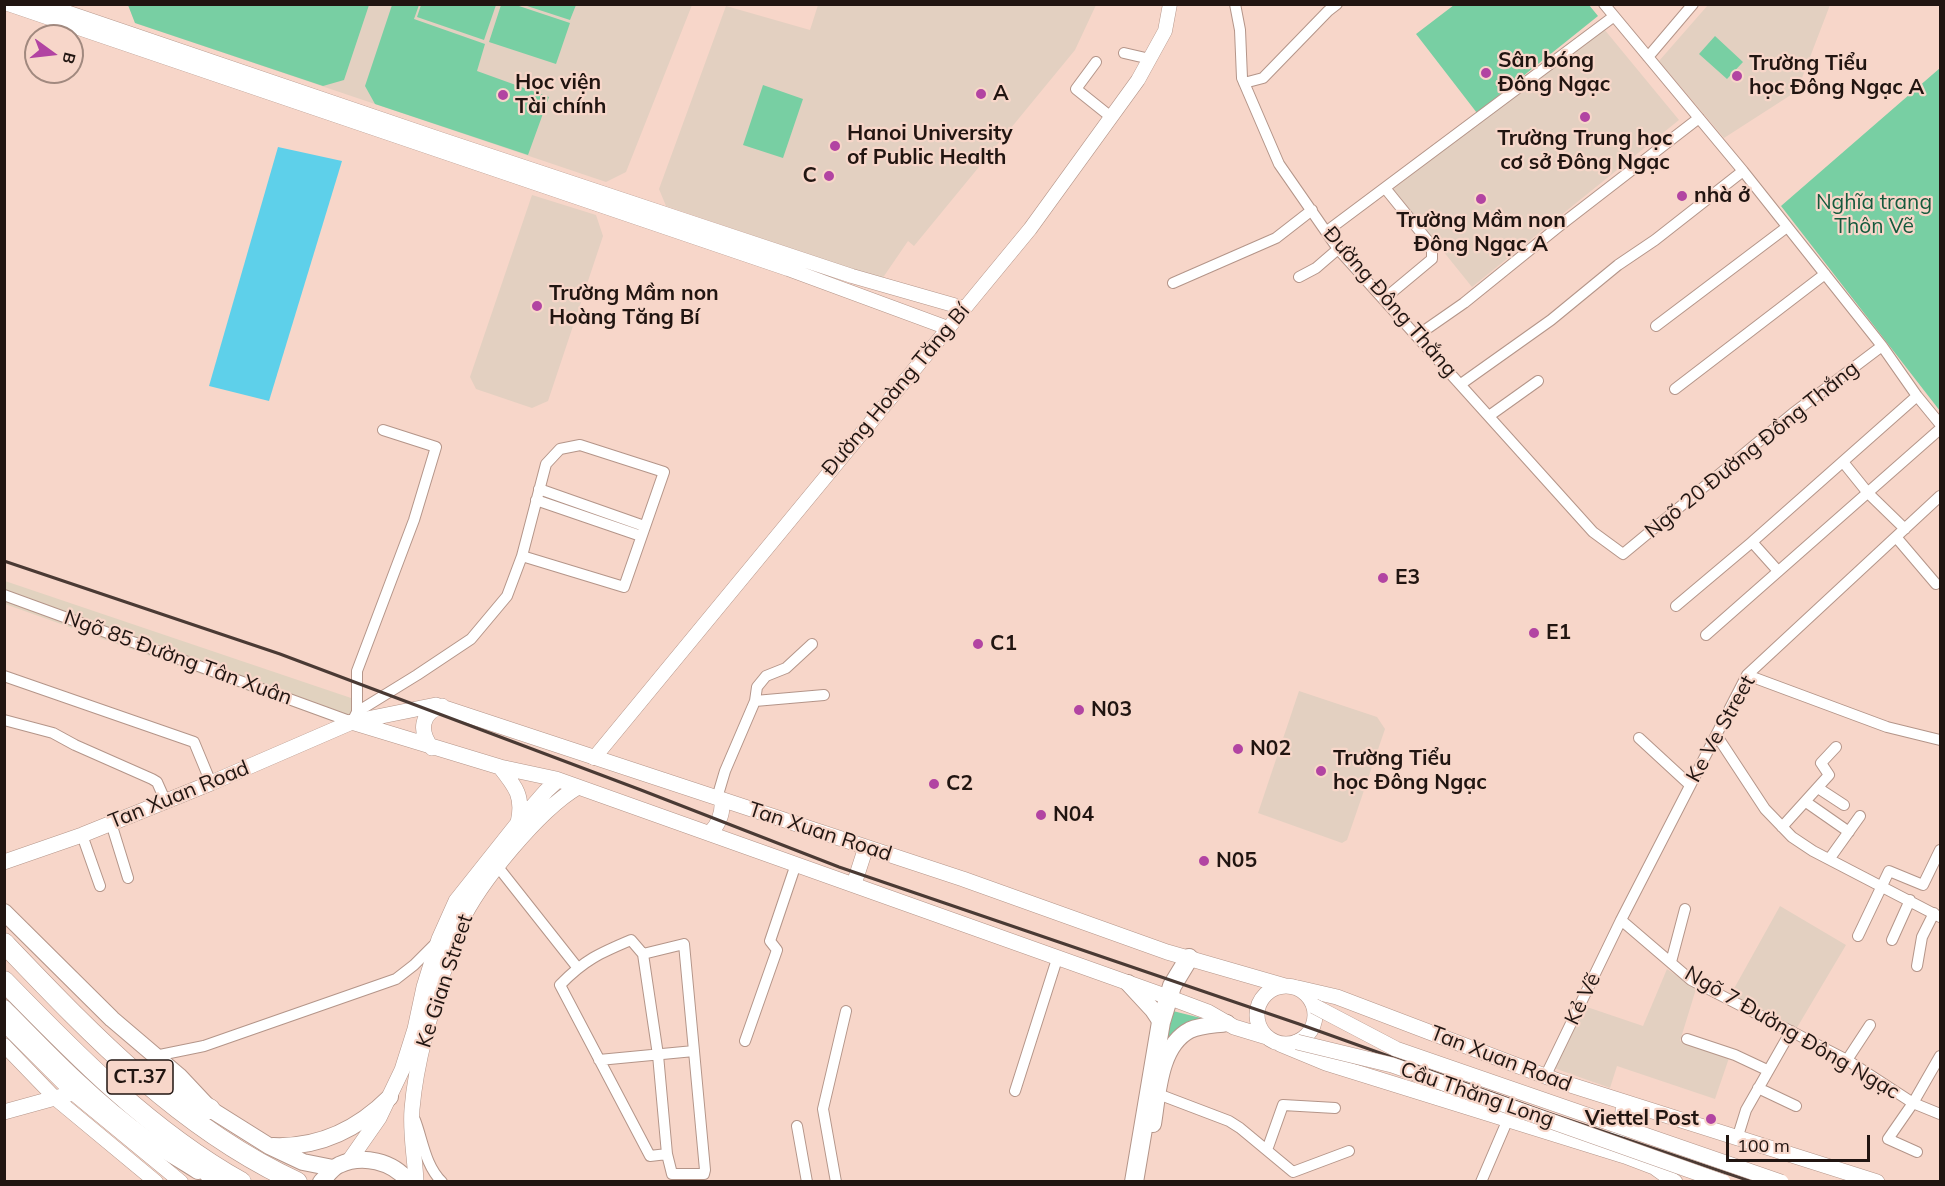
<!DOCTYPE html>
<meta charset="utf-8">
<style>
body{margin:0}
#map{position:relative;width:1945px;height:1186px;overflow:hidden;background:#f7d6c9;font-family:Mulish,sans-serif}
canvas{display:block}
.frame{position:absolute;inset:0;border:6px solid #211511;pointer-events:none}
.north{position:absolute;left:24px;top:24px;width:60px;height:60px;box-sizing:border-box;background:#f7d6c9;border:2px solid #a1897f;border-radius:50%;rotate:105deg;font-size:16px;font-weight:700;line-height:24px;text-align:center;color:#211511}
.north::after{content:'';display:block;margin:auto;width:21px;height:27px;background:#b244a2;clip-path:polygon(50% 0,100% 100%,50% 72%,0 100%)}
.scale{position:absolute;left:1726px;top:1135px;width:144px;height:27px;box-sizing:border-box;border:3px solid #211511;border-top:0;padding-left:8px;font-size:18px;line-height:21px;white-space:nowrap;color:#211511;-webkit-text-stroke:4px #f7d6c9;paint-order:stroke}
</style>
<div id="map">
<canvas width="1945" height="1186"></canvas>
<div class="frame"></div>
<div class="north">B</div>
<div class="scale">100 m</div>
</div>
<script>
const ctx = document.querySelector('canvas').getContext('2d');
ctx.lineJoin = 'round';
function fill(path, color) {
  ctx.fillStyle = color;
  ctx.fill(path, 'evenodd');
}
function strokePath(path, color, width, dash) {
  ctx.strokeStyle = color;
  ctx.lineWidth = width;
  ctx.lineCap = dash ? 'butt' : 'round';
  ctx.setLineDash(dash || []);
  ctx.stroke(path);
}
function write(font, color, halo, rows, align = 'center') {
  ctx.font = font + ' Mulish,sans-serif';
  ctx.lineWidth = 4.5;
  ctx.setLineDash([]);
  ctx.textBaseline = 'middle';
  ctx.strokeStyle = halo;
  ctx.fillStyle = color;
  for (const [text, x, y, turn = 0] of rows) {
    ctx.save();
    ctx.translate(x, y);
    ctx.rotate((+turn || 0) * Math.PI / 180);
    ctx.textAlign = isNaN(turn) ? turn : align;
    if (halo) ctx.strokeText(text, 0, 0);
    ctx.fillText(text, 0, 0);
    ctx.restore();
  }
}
fill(new Path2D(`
 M5,581L354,699L357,712L335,722L5,604Z`), '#e1d2bf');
fill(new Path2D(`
 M128,5H692L626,172L606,182L135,23Z
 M818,5H1096L1075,50L914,246L908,241L882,279L666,206L659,189L726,6L810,30Z
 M1708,5H1830L1797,91L1724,138L1659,61Z
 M1604,29L1679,120L1472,287L1393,189Z
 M532,195L596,215L603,236L548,401L532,408L476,389L470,377Z
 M1299,691L1377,717L1385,729L1347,840L1342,843L1258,813Z
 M1780,906L1846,945L1795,1031L1731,994Z
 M1667,969L1696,989L1680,1041L1729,1058L1715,1099L1617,1066L1610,1088L1554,1068L1584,1006L1643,1026Z`), '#e3d0c1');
fill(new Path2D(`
 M128,5V4L369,5L344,80L323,86L135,23Z
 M392,5H419L414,19L485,44L477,71L549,97L528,155L375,104L365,86Z
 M421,5V4L496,5L484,40L417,17Z
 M501,5H516L570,23L556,64L489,42Z
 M524,5H576L570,20Z
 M1454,5H1589L1598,16L1477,113L1416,34Z
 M1715,36L1743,62L1727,79L1699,54Z
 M1940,68V411L1781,206Z
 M763,85L803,99L783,158L743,145Z
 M1169,1010L1209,1020L1164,1047Z`), '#78cfa3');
fill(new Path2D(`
 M278,147L342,161L269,401L209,386Z`), '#5ed0ea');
const minor = new Path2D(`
 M1235,4L1240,30L1242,78L1279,164L1338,249L1593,532L1623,554L1792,414L1882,346
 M1604,4L1743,171L1882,346L1917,396L1940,424
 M1124,53L1150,59
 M1648,57L1693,4
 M1096,62L1076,89L1111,117
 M1244,83L1263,78L1328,11L1337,4
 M1327,231L1613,17
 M1299,277L1316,268L1338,249
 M1173,283L1276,238L1312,210
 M1384,299L1432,259V246L1385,188
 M1656,326L1787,227
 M1418,335L1464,303L1558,227L1699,118
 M1461,384L1551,320L1618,265L1655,240L1743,171
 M1675,389L1825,274
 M1489,416L1538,381
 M1843,462L1868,493L1905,529
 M539,489L644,526
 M536,500L641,536
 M1896,537L1936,584
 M1752,542L1778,571
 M4,595L352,722L357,712V671L414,520L436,447L383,430
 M1676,606L1752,542L1917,396
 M1706,635L1940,429
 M1747,675L1887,727L1940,740
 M4,676L194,742L211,783
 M755,701L824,695
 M357,712L417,675L471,639L507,596L522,556L546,464L560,449L580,445L664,472L624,587L522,556
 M4,720L53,733L75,745L152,779L157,782L165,800
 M1717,736L1765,809L1792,837L1813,851L1940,917
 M1639,738L1690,785
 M1818,788L1844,805
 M717,798L725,771L755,701L757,687L766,676L786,668L812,644
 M1806,802L1849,832
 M111,823L128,878
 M1782,827L1829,775L1821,763L1836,747
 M82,835L100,886
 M1830,858L1860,816
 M498,867L577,967
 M1621,920L1691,980L1847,1060L1913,1103L1940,1114
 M1858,936L1889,871L1923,885L1940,850
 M1892,940L1910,900
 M1671,962L1685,909
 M1917,966L1922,937L1934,913
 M1687,1039L1735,1055L1767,1070
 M745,1041L777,950L770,941L796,864
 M155,1056L204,1046L396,979L414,965L437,942
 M599,1060L694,1051L684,944L643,954
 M1847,1060L1870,1025
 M1545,1077L1621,920L1747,675L1940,496
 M1758,1088L1796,1106
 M1015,1091L1057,959
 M1158,1094L1229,1121L1240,1128L1293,1172L1349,1151
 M415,1120C423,1141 425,1165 442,1182
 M797,1126L807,1182
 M1737,1139L1746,1110L1791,1031
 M1267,1150L1283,1105L1335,1108
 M1917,1152L1888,1139L1913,1103L1940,1056
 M667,1154L650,1156L560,985C584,960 600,953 631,940L643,954L658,1055L667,1154L672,1174H704L705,1170L694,1051
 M836,1182L823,1109L846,1011
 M1481,1182L1508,1119`);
const tertiary = new Path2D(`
 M8,4L788,269L948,328
 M43,4L437,138L852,276L964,308
 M594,758L1030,229L1138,80L1165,31L1170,4
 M4,1024L73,1093L181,1182
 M4,1045L56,1099L156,1182`);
const secondary = new Path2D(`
 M355,723L500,767L556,779L1168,997L1208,1012L1234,1027L1267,1037
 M432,748C419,732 420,713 442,706
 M500,767C516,787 524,797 518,823
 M710,833C719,824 723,813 722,800
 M4,862L82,835L211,783L352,722L436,705L963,879L1167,952L1285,986
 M854,884L866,847
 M1257 1015a29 29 0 1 1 58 0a29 29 0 1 1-58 0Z
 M1298,988L1337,997L1558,1081L1877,1182
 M1280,1044L1326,1063L1625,1156L1654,1167L1675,1182
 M4,1112L73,1093
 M1609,1151L1621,1127L1624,1103
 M349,1161L379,1118L402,1070L415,1029L424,987L439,939L456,901L518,823L546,791L558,780
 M416,1182C415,1157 410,1134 412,1109C416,1061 431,1012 445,967C450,953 453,937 460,924C479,883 539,810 578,787`);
const primary = new Path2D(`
 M4,912L112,1019L179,1076L210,1109L269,1146L303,1162L333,1168
 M1128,983L1153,1010L1161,1022
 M4,1008C49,1054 94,1101 147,1139C163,1150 181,1160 198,1171
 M1153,1124C1158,1094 1159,1046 1190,1030C1201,1025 1215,1025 1227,1023
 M273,1146C320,1148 358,1129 390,1097
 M191,1157L215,1182
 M321,1182C327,1176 332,1168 339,1165C362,1154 393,1161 409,1182`);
const trunk = new Path2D(`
 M1134,1182L1161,1022L1172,986L1189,958`);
const motorway = new Path2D(`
 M4,943C91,1034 181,1129 297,1182
 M4,981C76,1055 150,1131 241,1182
 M166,1084L180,1095L210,1109`);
strokePath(minor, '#b49589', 12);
strokePath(tertiary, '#b49589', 15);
strokePath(secondary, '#b49589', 16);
strokePath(primary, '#b49589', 18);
strokePath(trunk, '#b49589', 20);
strokePath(motorway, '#b49589', 21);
strokePath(minor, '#fff', 10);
strokePath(tertiary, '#fff', 14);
strokePath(secondary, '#fff', 15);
strokePath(primary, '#fff', 16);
strokePath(trunk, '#fff', 18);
strokePath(motorway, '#fff', 20);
strokePath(new Path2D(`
 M4,561L280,654L641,790L839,867L1299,1024L1545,1112L1753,1182`), '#4a3a34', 3);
const secondaryBridge = new Path2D(`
 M1314,1006L1396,1049L1781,1182
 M1297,1042L1392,1065L1723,1182`);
strokePath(secondaryBridge, '#b49589', 16, []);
strokePath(secondaryBridge, '#fff', 15);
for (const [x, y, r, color] of [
 [1486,73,6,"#b244a2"],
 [1737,76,6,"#b244a2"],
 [981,94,6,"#b244a2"],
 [503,95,6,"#b244a2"],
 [1585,117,6,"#b244a2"],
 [835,146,6,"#b244a2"],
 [829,176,6,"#b244a2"],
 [1682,196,6,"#b244a2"],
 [1481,199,6,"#b244a2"],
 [537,306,6,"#b244a2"],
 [1383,578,6,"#b244a2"],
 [1534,633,6,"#b244a2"],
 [978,644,6,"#b244a2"],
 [1079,710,6,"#b244a2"],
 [1238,749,6,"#b244a2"],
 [1321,771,6,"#b244a2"],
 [934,784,6,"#b244a2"],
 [1041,815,6,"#b244a2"],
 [1204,861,6,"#b244a2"],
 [1711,1119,6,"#b244a2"]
]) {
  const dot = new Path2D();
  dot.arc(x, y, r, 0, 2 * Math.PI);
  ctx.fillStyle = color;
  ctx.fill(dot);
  strokePath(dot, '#f7d6c9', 2);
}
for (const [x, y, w] of [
 [140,1077,66]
]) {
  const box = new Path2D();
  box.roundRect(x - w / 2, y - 17, w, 34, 4.5);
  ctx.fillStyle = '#f7d6c9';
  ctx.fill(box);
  strokePath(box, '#211511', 1.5);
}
write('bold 20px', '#211511', null, [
 ["CT.37",140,1077]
]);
write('bold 21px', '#211511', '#f7d6c9', [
 ["Sân bóng",1498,61],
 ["Đông Ngạc",1498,85],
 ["Trường Tiểu",1749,64],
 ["học Đông Ngạc A",1749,88],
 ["Học viện",515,83],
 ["Tài chính",515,107],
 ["A",993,94],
 ["Hanoi University",847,134],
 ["of Public Health",847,158],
 ["Trường Trung học",1585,139,"center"],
 ["cơ sở Đông Ngạc",1585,163,"center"],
 ["C",817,176,"right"],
 ["nhà ở",1694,196],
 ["Trường Mầm non",1481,221,"center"],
 ["Đông Ngạc A",1481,245,"center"],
 ["Trường Mầm non",549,294],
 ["Hoàng Tăng Bí",549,318],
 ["E3",1395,578],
 ["E1",1546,633],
 ["C1",990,644],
 ["N03",1091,710],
 ["N02",1250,749],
 ["Trường Tiểu",1333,759],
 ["học Đông Ngạc",1333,783],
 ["C2",946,784],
 ["N04",1053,815],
 ["N05",1216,861],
 ["Viettel Post",1699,1119,"right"]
], 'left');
write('21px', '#155a3d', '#f7d6c9', [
 ["Nghĩa trang",1874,203],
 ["Thôn Vẽ",1874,227]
]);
write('21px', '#211511', '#f7d6c9', [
 ["Đường Đông Thắng",1390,302,49],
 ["Đường Hoàng Tăng Bí",896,390,-50],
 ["Ngõ 20 Đường Đồng Thắng",1752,450,-39],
 ["Ngõ 85 Đường Tân Xuân",178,658,20],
 ["Ke Ve Street",1721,729,-61],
 ["Tan Xuan Road",179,795,-22],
 ["Tan Xuan Road",820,832,18],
 ["Ke Gian Street",445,981,-72],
 ["Kẻ Vẽ",1583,999,-64],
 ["Ngõ 7 Đường Đông Ngạc",1792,1033,30],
 ["Tan Xuan Road",1501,1059,21],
 ["Cầu Thăng Long",1477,1095,19]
]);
</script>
